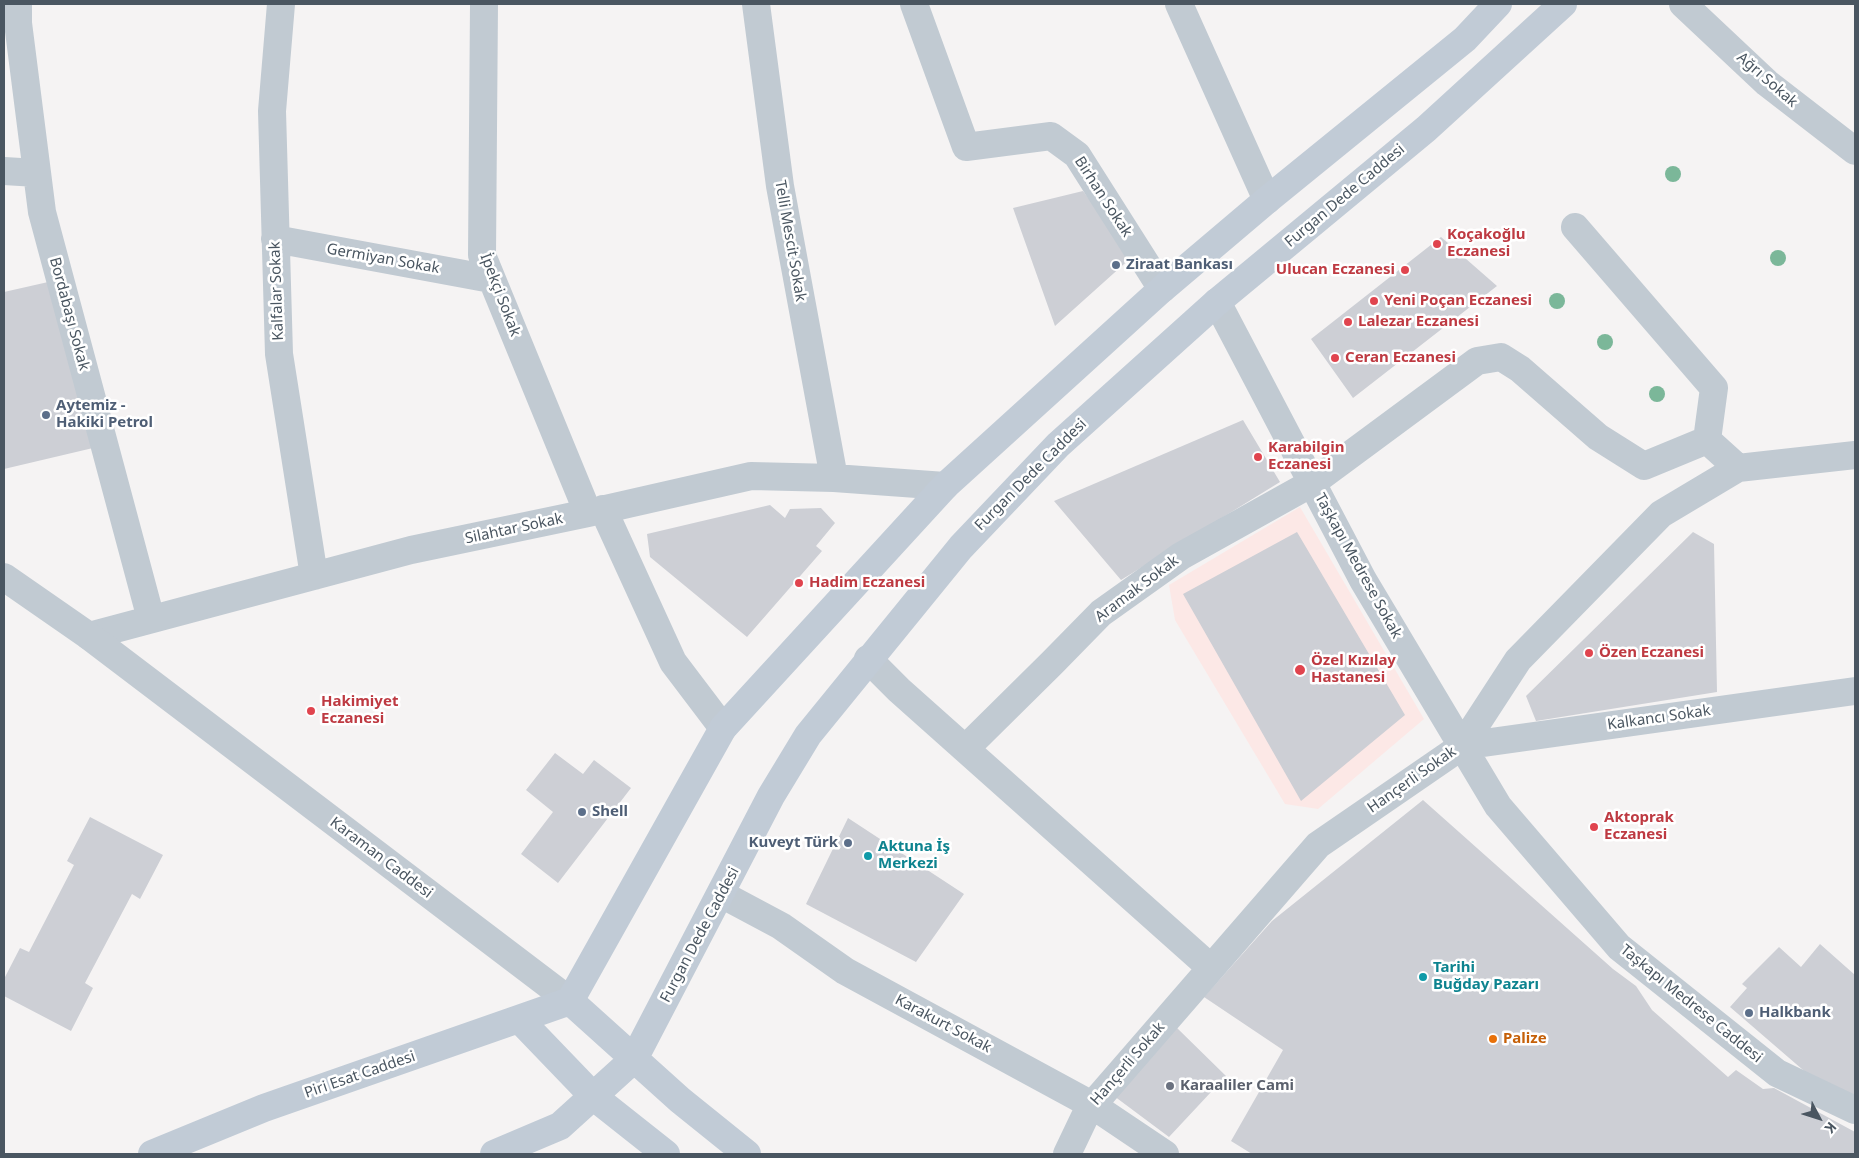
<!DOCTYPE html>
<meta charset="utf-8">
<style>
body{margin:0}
#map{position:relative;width:1859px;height:1158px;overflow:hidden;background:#f5f3f3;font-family:"Noto Sans",sans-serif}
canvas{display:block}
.frame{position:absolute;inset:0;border:5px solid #4a5661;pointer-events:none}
.north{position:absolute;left:1794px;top:1093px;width:50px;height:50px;-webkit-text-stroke:4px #fff;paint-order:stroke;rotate:130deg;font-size:14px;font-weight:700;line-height:20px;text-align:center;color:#4a5661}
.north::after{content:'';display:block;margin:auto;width:18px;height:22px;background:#4a5661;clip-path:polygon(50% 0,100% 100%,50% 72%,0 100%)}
</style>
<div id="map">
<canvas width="1859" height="1158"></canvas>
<div class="frame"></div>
<div class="north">K</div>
</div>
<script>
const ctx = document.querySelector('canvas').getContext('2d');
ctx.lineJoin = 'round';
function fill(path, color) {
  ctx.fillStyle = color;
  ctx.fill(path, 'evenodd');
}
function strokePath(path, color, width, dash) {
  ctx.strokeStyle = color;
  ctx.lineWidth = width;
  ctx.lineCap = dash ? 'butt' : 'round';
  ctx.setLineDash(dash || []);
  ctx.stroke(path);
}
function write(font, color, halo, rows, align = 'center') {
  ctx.font = font + ' "Noto Sans",sans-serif';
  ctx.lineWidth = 5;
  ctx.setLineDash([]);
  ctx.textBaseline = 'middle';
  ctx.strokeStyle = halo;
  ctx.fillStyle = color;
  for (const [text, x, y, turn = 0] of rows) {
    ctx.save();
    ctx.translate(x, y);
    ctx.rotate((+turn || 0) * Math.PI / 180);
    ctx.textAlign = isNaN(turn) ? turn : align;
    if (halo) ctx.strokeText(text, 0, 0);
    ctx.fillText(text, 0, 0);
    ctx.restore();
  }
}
fill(new Path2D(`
 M1300,507L1424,719L1318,809L1285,804L1175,620L1169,585Z`), '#fce8e6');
fill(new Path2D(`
 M1083,191L1133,256L1055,326L1013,208Z
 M1441,237L1497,286L1353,398L1311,339Z
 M57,280L93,448L4,469V292Z
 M1243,420L1280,482L1121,580L1054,501Z
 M770,505L785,518L790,509L821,508L835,523L816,546L822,551L747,637L650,557L647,534Z
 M1297,532L1405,715L1301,801L1183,594Z
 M1693,532L1714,544L1717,692L1536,721L1526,696Z
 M555,753L583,774L594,760L631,788L558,883L521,854L553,812L526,790Z
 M1423,800L1613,969L1636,986L1652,1010L1728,1077L1736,1070L1763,1089L1774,1088L1855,1132V1154H1252L1231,1141L1283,1050L1204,997L1272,921Z
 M90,817L163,855L140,899L132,894L85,983L93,988L71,1031L4,996V979L20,948L29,952L74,865L67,861Z
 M848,818L964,894L916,962L806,904Z
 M1820,944L1855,975V1097L1810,1076L1730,1007L1747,988L1742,984L1779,947L1801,967Z
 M1176,1027L1226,1076L1169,1137L1114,1096Z`), '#cdcfd5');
strokePath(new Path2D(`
 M18,4V23L42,212L151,619
 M281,4L272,111L279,354L314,576
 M484,4L482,255L588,513
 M756,4L780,186L834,478
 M914,4L966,147L1051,136L1077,155L1162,289
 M1179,4L1267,200
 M1683,4L1767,83L1855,151
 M4,171L37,173
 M1575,227L1714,388L1707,440L1738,468
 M275,239L491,279
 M1217,302L1363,580L1498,806L1619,947L1777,1073L1855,1110
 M603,509L673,662L723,728
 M89,636L411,550L588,513L751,476L834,478L945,486
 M868,659L899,690L1211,968
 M1462,746L1855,691
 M965,749L1052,663L1101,613L1181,556L1312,483L1477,361L1501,357L1520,369L1598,437L1644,466L1707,440
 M721,894L781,926L845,971L1092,1105L1165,1154
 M1067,1154L1088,1110L1318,845L1462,746L1518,660L1661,514L1738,468L1855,455`), '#c1cad2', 28);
strokePath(new Path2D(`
 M4,577L89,636L570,1001`), '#c1cad2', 28);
strokePath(new Path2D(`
 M570,1001L723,728L945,486L1162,289L1267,200L1465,39L1498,4
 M570,1001L680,1100L747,1154
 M519,1019L594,1097L666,1154
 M152,1154L264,1108L570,1001
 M494,1154L560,1126L634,1059L771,796L808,735L961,547L1058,445L1217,302L1426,129L1563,4`), '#c1cbd6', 28);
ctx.fillStyle = '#7bb799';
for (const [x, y] of [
 [1673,174],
 [1778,258],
 [1557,301],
 [1605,342],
 [1657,394]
]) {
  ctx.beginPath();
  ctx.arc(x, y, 8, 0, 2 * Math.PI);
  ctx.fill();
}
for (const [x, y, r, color] of [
 [1437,244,5,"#e0444e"],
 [1116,265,5,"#5c6f8a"],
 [1405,270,5,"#e0444e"],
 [1374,301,5,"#e0444e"],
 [1348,322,5,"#e0444e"],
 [1335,358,5,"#e0444e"],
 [46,415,5,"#5c6f8a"],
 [1258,457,5,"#e0444e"],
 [799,583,5,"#e0444e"],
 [1589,653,5,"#e0444e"],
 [1300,670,6,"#e0444e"],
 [311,711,5,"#e0444e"],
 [582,812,5,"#5c6f8a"],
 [1594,827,5,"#e0444e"],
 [848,843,5,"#5c6f8a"],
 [868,856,5,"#0f9aa8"],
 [1423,977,5,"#0f9aa8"],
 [1749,1013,5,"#5c6f8a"],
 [1493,1039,5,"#e8710a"],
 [1170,1086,5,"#6b7280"]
]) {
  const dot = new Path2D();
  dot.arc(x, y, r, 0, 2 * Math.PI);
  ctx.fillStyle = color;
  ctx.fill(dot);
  strokePath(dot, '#fff', 2);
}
write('15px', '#4a5661', '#fff', [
 ["Ağrı Sokak",1767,80,41],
 ["Furgan Dede Caddesi",1345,196,-40],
 ["Birhan Sokak",1103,197,57],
 ["Telli Mescit Sokak",790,241,80],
 ["Germiyan Sokak",383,259,10],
 ["Kalfalar Sokak",277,291,-92],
 ["İpekçi Sokak",500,295,69],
 ["Bordabaşı Sokak",69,314,75],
 ["Furgan Dede Caddesi",1031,475,-45],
 ["Silahtar Sokak",514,529,-12],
 ["Taşkapı Medrese Sokak",1358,566,61],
 ["Aramak Sokak",1137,589,-37],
 ["Kalkancı Sokak",1659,718,-8],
 ["Hançerli Sokak",1412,780,-35],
 ["Karaman Caddesi",381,858,37],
 ["Furgan Dede Caddesi",700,935,-62],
 ["Taşkapı Medrese Caddesi",1691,1004,39],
 ["Karakurt Sokak",943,1024,28],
 ["Hançerli Sokak",1128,1064,-49],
 ["Piri Esat Caddesi",360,1075,-19]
]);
write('bold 15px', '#be3a42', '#fff', [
 ["Koçakoğlu",1447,235],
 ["Eczanesi",1447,252],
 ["Ulucan Eczanesi",1395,270,"right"],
 ["Yeni Poçan Eczanesi",1384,301],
 ["Lalezar Eczanesi",1358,322],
 ["Ceran Eczanesi",1345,358],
 ["Karabilgin",1268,448],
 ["Eczanesi",1268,465],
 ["Hadim Eczanesi",809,583],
 ["Özen Eczanesi",1599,653],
 ["Özel Kızılay",1311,661],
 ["Hastanesi",1311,678],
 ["Hakimiyet",321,702],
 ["Eczanesi",321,719],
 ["Aktoprak",1604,818],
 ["Eczanesi",1604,835]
], 'left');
write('bold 15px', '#4e5e75', '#fff', [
 ["Ziraat Bankası",1126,265],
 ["Aytemiz -",56,406],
 ["Hakiki Petrol",56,423],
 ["Shell",592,812],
 ["Kuveyt Türk",838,843,"right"],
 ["Halkbank",1759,1013]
], 'left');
write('bold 15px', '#0d838f', '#fff', [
 ["Aktuna İş",878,847],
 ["Merkezi",878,864],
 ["Tarihi",1433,968],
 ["Buğday Pazarı",1433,985]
], 'left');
write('bold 15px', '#c56008', '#fff', [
 ["Palize",1503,1039]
], 'left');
write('bold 15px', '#5b616d', '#fff', [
 ["Karaaliler Cami",1180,1086]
], 'left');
</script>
